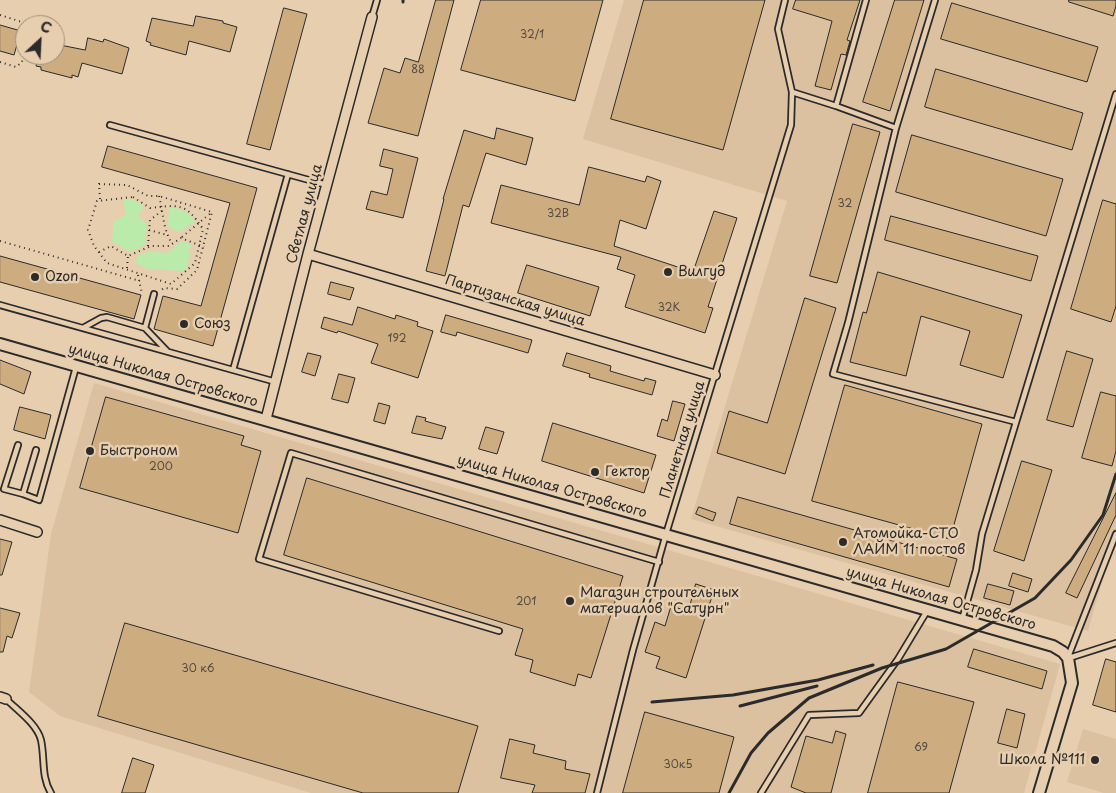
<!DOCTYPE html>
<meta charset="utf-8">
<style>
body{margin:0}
#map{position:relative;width:1116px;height:793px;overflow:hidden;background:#e7ceaf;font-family:"Playpen Sans",sans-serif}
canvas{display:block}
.north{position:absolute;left:15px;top:15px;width:50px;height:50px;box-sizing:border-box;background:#e7ceaf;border:1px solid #9c8d7a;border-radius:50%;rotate:25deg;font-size:14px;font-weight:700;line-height:20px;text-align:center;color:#2b2b2b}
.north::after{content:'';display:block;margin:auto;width:18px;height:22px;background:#2b2b2b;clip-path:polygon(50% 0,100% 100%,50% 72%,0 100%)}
</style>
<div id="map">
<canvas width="1116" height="793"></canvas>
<div class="north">С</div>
</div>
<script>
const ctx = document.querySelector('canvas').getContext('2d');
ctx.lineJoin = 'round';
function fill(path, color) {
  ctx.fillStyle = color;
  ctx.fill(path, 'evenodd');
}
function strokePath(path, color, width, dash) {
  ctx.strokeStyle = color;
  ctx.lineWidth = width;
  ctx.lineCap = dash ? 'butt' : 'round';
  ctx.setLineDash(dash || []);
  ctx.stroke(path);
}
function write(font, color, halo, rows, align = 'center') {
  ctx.font = font + ' "Playpen Sans",sans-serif';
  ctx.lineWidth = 5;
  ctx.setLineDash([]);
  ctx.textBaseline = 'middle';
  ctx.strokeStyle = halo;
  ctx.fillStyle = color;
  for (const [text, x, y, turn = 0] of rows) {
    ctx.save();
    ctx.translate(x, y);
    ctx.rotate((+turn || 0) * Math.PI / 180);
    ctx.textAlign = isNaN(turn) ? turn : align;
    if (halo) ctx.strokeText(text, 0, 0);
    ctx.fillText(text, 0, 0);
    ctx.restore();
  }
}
fill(new Path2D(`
 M624,0H1116V533L1088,631L691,519L787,201L583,139Z
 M94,383L1060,664L1024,793H311L60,716L29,692L51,534Z
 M1083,729L1116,739V793H1104L1067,782Z`), '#dbc19f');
fill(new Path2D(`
 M123,199H133L144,206L138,217L147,224L145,245L130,252L112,241L114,221L126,215Z
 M169,206L188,212L195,221L181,232L168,227Z
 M182,241L191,244L187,269L183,271L148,269L135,262L138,255L152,251L167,253Z`), '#baebaa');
const building = new Path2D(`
 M436,0H454L418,136L368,123L384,68L400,73L405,58L418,62Z
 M481,0H603L575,101L461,70Z
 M644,0H765L723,150L611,119Z
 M796,0H860L847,40L850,41L846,55L841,54L831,90L815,86L832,21L793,9Z
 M895,0H924L890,111L863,102Z
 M1069,0H1116V6L1113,16L1069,2Z
 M952,3L1098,47L1087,82L941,39Z
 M284,8L307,14L270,150L247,144Z
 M196,16L223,21V23L237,27L230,52L189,41L186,55L150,45L151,43L146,41L152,18L193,26Z
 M0,25L21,31L14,55L0,51Z
 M88,38L103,42L104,39L129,48L122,74L82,63L78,77L72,75V78L41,70V67L36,66L39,55H55V44L85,50Z
 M936,69L1083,113L1072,150L925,107Z
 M853,124L880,132L837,283L810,276Z
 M497,128L533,138L526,165L486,153L469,207L463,205L445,276L426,271L444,199H443L464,130L494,139Z
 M912,135L1063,179L1046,236L896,192Z
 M108,146L257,188L213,346L154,329L163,296L201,306L230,203L102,167Z
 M384,149L418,158L403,218L366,209L371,191L387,195L393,169L380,166Z
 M589,167L645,182L647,176L661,181L646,229L620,220L614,246L693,272L714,211L737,218L708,307L713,308L705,333L625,307L635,275L617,269L621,257L491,223L501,185L579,205Z
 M1103,200L1116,204V306L1111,322L1071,309Z
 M891,216L1038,256L1031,281L885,240Z
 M0,256L141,295L134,319L0,282Z
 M527,265L599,287L590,316L518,293Z
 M878,272L1022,315L1003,378L960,365L970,331L921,316L906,376L850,362L863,312L866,313Z
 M331,282L354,288L350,300L328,294Z
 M805,298L836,308L785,474L717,453L729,411L767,423Z
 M358,307L395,319L396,315L418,322L417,326L433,331L418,378L371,363L378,344L338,331L337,333L321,328L324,317L352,325Z
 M446,315L532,340L528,353L457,332L456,336L441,332Z
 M1067,351L1093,359L1073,427L1047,420Z
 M308,353L321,356L315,376L302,372Z
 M567,353L611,366L610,371L644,381L645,378L656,381L652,395L589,377L590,374L563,366Z
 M0,360L31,372L24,394L0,384Z
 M339,374L355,378L348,403L332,399Z
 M845,385L982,424L950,539L812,501Z
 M1101,392L1116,396V451L1112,466L1082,458Z
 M106,397L244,436L241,445L261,451L238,533L80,488Z
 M673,401L685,404L674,441L657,436L662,419L667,421Z
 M379,403L390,406L385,424L374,421Z
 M20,407L51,415L45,439L14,430Z
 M417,416L426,418L425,421L446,427L442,439L412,433Z
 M553,423L656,455L644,493L542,461Z
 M486,427L504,432L497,454L479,449Z
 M1022,461L1052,470L1024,561L994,551Z
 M307,478L623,576L591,678L578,674L575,686L530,672L533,660L515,655L523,629L284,555Z
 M1116,493V515L1077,598L1066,593Z
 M738,497L957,559L949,587L730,524Z
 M699,507L716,513L713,521L696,514Z
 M0,539L12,542L2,575H0Z
 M1013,573L1032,579L1028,592L1009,586Z
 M696,584L714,590L686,678L656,668L660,657L645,652L655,622L665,626L671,606L688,611Z
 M988,584L1014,591L1010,605L984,598Z
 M0,608L20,613L12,638L7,636L3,652H0Z
 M125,623L478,726L458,793H363L98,716Z
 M974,649L1047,671L1042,689L968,667Z
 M1106,659L1116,662V712L1093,705Z
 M898,682L974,702L949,793H868Z
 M1007,709L1025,714L1017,748L998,743Z
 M645,712L734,737L719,793H623Z
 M836,731L846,734L831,793H806L791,787L806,736L832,743Z
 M510,739L535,745L533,753L566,761L565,769L590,774L585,793H532L535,785L501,778Z
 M133,758L154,765L145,793H122Z`);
fill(building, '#cdac80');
strokePath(building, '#2b2b2b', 1);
const service = new Path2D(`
 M866,0L836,106L896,128
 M935,0L896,128L848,323L833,374L1016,422
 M372,17L377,0
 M792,92L836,106
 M110,125L327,185
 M0,305L276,382
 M83,328L101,318L107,317L145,328L167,351
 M145,328L154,294
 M233,370L288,174
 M18,445L4,489L23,494
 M36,450L23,494L39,500L76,367
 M962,620L976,570L982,534L1116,94
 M499,631L259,559L291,453L659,562
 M1068,657L1116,534
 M1069,658L1116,643
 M6,699C17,710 37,724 41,740C45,758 41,777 51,793
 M597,793L633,650L666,534L791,125L792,92L778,29L785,0
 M761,793L809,715L859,713L898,659L927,611`);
const minor = new Path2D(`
 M308,254L715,375
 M266,419L308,254L372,17
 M0,520L37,532
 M0,697L6,699`);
const tertiary = new Path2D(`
 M0,344L1053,646L1063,652L1068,658L1072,683L1039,793`);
strokePath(service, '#2b2b2b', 8);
strokePath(minor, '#2b2b2b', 12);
strokePath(tertiary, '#2b2b2b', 14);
strokePath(new Path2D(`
 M0,15L31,25
 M0,62L16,67L22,62L25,44
 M159,196C164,215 162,226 172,244
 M133,197L150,208C179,205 185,202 203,229L195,263L171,284L107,263L94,246L88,230L97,201Z
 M100,199L99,184L127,185L148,196H159L212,212L197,270L177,289L164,288L160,291
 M149,230L167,235
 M182,237L212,212
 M0,241L140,281
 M148,246L150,220L163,210
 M99,252L111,246L128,256L151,246H169L181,238L204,247
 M127,268L128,256
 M138,275L142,294`), '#2b2b2b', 2, [1, 4]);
strokePath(service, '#e7ceaf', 4.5);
strokePath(minor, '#e7ceaf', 9);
strokePath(tertiary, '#e7ceaf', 10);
strokePath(new Path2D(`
 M403,2V0
 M652,702L733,695L818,680L873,665
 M740,706L817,686
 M729,793L751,753L768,733L809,698L882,668L946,649L1035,598L1071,560L1103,515L1116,474`), '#2b2b2b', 3);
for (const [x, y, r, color] of [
 [668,272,5,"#2b2b2b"],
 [35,277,5,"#2b2b2b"],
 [184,324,5,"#2b2b2b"],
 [90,451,5,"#2b2b2b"],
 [595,472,5,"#2b2b2b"],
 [843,542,5,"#2b2b2b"],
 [570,601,5,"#2b2b2b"],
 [1095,760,5,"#2b2b2b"]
]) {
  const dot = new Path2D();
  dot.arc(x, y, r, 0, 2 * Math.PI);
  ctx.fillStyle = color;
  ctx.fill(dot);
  strokePath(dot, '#e7ceaf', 2);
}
write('11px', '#544b40', null, [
 ["32/1",532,35],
 ["88",418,70],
 ["32",845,204],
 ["32В",558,214],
 ["32К",669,308],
 ["192",397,339],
 ["200",161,467],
 ["201",526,602],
 ["30 к6",198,669],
 ["69",921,748],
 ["30к5",678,765]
]);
write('14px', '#2b2b2b', '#e7ceaf', [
 ["Светлая улица",305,214,-75],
 ["Партизанская улица",515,301,17],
 ["улица Николая Островского",163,376,16],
 ["Планетная улица",683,440,-73],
 ["улица Николая Островского",552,487,16],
 ["улица Николая Островского",941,599,16]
]);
write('14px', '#2b2b2b', '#e7ceaf', [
 ["Вилгуд",678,272],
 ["Ozon",45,277],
 ["Союз",194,324],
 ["Быстроном",100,451],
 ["Гектор",605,472],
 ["Атомойка-СТО",853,534],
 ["ЛАЙМ 11 постов",853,550],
 ["Магазин строительных",580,593],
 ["материалов \"Сатурн\"",580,609],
 ["Школа №111",1085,760,"right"]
], 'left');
</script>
